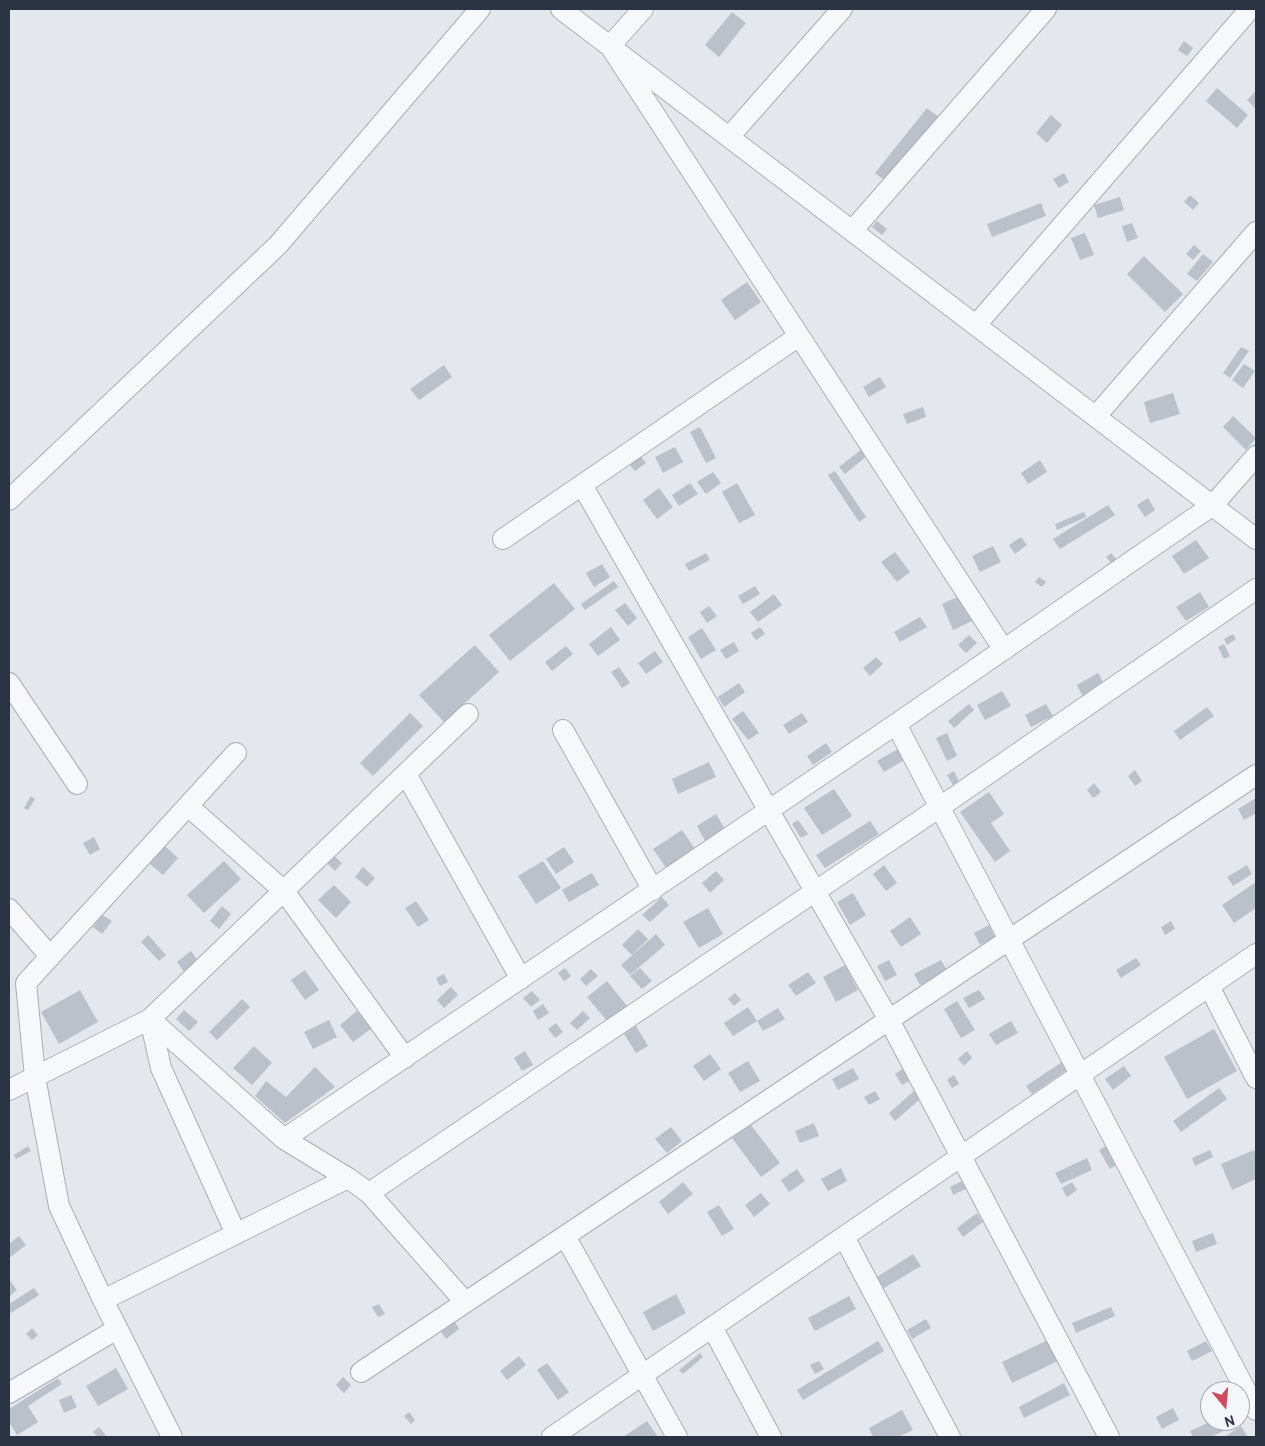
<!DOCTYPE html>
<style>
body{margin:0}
#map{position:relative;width:1265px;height:1446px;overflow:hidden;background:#e4e7ec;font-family:Overpass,sans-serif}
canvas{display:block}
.frame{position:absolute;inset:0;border:10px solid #2b3445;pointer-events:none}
.north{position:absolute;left:1200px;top:1381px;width:50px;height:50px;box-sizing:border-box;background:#f4f6f9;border:1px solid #a4a8b1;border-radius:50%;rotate:163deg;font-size:14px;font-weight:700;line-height:20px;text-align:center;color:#2b3445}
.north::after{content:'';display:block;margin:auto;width:18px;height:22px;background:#d1495b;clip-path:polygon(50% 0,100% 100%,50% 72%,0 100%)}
</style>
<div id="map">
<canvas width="1265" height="1446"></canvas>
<div class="frame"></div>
<div class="north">N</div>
</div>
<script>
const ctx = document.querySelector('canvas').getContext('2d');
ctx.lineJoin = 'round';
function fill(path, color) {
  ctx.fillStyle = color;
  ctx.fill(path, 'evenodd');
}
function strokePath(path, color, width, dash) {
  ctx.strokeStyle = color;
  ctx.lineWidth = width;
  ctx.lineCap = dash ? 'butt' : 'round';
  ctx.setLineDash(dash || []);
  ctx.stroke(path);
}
fill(new Path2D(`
 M732,12L746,23L719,57L705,45Z
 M1184,41L1193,48L1187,56L1178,50Z
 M1217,88L1248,115L1237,128L1206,101Z
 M1255,92L1256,93V109L1247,100Z
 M927,108L940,118L888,183L875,173Z
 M1051,115L1062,125L1047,143L1036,133Z
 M1064,173L1069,182L1059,188L1053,179Z
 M1190,195L1199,203L1193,210L1184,202Z
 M1120,197L1124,210L1098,218L1094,205Z
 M1041,203L1046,216L992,237L987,224Z
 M877,221L887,229L882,235L872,227Z
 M1132,223L1138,238L1127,242L1122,226Z
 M1085,233L1094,255L1080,260L1071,238Z
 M1194,245L1201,251L1193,260L1186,254Z
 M1203,254L1213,262L1197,281L1187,274Z
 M1144,256L1183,294L1165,312L1127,274Z
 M747,282L761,302L735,320L721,300Z
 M1241,347L1249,351L1230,378L1223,373Z
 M1244,364L1255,371L1243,388L1232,380Z
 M444,365L452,377L419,400L410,389Z
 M880,377L886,387L869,397L863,387Z
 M1173,393L1180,414L1150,423L1144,402Z
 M923,407L926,417L907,424L903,414Z
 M1233,416L1256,438L1246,450L1223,427Z
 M700,427L716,458L706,463L690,432Z
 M675,447L683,462L663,473L655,457Z
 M862,449L868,455L845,474L839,467Z
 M639,454L646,463L635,471L628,463Z
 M1040,460L1047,472L1028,484L1021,473Z
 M835,471L866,517L859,522L828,475Z
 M713,472L721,483L706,494L697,482Z
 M690,483L698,494L679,506L672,495Z
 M737,483L755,515L739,523L722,492Z
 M659,488L673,507L657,519L643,500Z
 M1148,498L1155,510L1145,517L1137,505Z
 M1108,505L1115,515L1060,549L1053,539Z
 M1084,512L1086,517L1057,530L1055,524Z
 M1021,537L1027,545L1015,554L1009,545Z
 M1196,540L1209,558L1184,574L1172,556Z
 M993,546L1001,562L980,572L972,556Z
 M895,552L910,572L897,582L881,562Z
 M706,553L710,560L689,571L685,564Z
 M1111,553L1117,560L1112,564L1106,557Z
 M602,564L610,577L594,587L586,573Z
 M1039,577L1046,582L1042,587L1035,582Z
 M614,581L618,587L585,610L581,604Z
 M554,583L575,609L510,661L489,635Z
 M755,586L760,594L743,604L738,596Z
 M1200,592L1209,607L1186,621L1176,607Z
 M774,594L782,605L758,622L750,612Z
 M962,595L974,620L953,630L942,604Z
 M625,603L637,618L628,626L615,610Z
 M709,606L717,616L707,623L700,612Z
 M920,617L927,627L900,642L894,632Z
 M611,627L620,640L598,656L589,644Z
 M760,627L765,634L756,640L751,633Z
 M702,628L716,650L701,659L688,637Z
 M1233,634L1236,639L1227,645L1224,639Z
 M969,635L977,643L966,653L958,645Z
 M734,642L739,651L726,659L720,650Z
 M1224,644L1230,656L1224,659L1218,647Z
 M475,645L499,672L444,722L419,695Z
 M566,646L573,654L552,671L545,662Z
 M655,651L663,662L646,674L638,663Z
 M876,657L883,664L870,676L863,668Z
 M619,667L630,683L622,688L611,672Z
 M1098,673L1104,684L1083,697L1077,685Z
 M739,683L745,692L724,707L718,697Z
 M1002,691L1011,706L985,720L977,705Z
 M969,704L974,710L954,728L948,721Z
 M1046,704L1053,716L1031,727L1025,715Z
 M1207,707L1214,716L1180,740L1174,731Z
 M743,711L759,733L748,740L732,719Z
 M410,713L423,726L373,776L360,763Z
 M802,713L808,722L789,734L783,725Z
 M947,733L957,756L947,761L936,738Z
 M826,743L832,752L813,765L807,756Z
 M898,749L904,760L884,772L877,761Z
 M709,762L716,777L678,794L672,779Z
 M1135,770L1142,781L1135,786L1128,776Z
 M954,771L959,781L953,785L947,775Z
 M1094,783L1101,792L1093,798L1087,790Z
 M834,789L852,816L822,835L804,808Z
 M989,792L1004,814L991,823L1010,851L995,862L960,812Z
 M31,796L35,799L28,810L24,808Z
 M1256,798V813L1244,820L1238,809Z
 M716,814L725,829L705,841L697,826Z
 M798,820L808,834L801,838L792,824Z
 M870,821L879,834L825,868L816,855Z
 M682,830L695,849L666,868L653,849Z
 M94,837L100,849L90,855L83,843Z
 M165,846L178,858L163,875L149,863Z
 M564,847L574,862L556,874L546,859Z
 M333,855L342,863L335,871L326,862Z
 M224,861L241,879L204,913L187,895Z
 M543,861L561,888L536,904L518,876Z
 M884,865L897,883L886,891L873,874Z
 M1247,865L1252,874L1233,886L1227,877Z
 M363,867L375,878L367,887L355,877Z
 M716,871L724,880L710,893L702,883Z
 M592,873L599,885L569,902L562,890Z
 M1256,882V908L1234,923L1222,905Z
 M334,885L351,902L336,918L318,900Z
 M853,893L866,915L850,925L837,902Z
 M662,897L669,905L650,922L642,915Z
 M416,901L429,920L418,927L405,908Z
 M222,906L231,914L219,929L210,921Z
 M708,908L723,934L699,948L683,922Z
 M102,915L112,921L102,934L93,927Z
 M910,917L921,934L901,947L890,931Z
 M1171,921L1175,929L1165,935L1161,927Z
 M989,925L995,937L980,945L974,933Z
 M638,929L648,939L632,955L622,945Z
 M656,934L665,945L630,975L621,965Z
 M148,935L166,955L159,961L141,942Z
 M191,951L198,961L184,972L177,962Z
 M1136,958L1141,965L1121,978L1116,970Z
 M889,960L897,975L885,981L877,966Z
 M941,960L947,971L920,985L914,974Z
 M845,965L858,990L836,1002L823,977Z
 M565,968L571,976L564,981L558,973Z
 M640,968L652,981L642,989L630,976Z
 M591,969L598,976L586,986L580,979Z
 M305,970L319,990L305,1000L291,980Z
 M808,972L816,983L796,996L788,985Z
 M444,974L448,982L440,986L436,978Z
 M607,981L627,1006L607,1021L587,997Z
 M451,987L458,995L444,1008L437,1000Z
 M80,990L98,1022L59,1044L41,1012Z
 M979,990L985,999L969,1008L963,998Z
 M532,991L540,1000L531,1007L523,998Z
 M735,993L741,1000L734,1006L728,999Z
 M242,999L250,1007L217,1040L209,1032Z
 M957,1001L975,1030L961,1038L944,1009Z
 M543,1004L549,1013L538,1020L533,1011Z
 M748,1007L757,1021L733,1036L724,1023Z
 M778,1008L785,1019L763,1031L757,1021Z
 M184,1010L198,1022L189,1031L176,1019Z
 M357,1011L371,1029L353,1042L340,1025Z
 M583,1011L590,1018L577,1030L570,1023Z
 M329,1020L337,1037L313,1049L304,1032Z
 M1011,1021L1018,1033L996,1045L989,1034Z
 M556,1023L563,1032L555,1038L548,1029Z
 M636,1026L648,1046L636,1053L624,1034Z
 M1214,1029L1237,1071L1187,1099L1164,1057Z
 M254,1046L272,1063L252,1085L233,1068Z
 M525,1051L533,1065L522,1071L514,1058Z
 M967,1051L972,1058L964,1066L958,1059Z
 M710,1054L721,1069L704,1081L693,1066Z
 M748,1061L760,1081L740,1092L728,1073Z
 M1062,1062L1067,1070L1032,1094L1026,1086Z
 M1124,1066L1131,1076L1113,1090L1105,1079Z
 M315,1067L335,1087L285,1123L255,1096L266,1081L286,1097Z
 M853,1068L859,1079L838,1090L832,1079Z
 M904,1068L911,1080L902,1085L895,1074Z
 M954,1075L959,1084L952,1088L947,1080Z
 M1219,1088L1227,1099L1181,1132L1173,1121Z
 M875,1091L880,1099L869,1105L864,1097Z
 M914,1091L920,1099L895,1121L889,1113Z
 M814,1123L819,1136L800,1143L795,1131Z
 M751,1125L780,1163L761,1177L732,1138Z
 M671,1127L682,1141L667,1153L655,1139Z
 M1108,1145L1119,1163L1110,1169L1099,1150Z
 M28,1146L31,1151L16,1159L14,1155Z
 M1210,1150L1213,1157L1195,1166L1192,1158Z
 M1254,1150L1256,1155V1179L1232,1190L1221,1164Z
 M1087,1158L1092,1170L1061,1184L1055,1173Z
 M841,1168L847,1181L828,1191L821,1179Z
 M797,1169L805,1181L789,1192L781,1180Z
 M968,1178L972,1186L953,1195L950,1187Z
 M683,1182L693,1194L668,1214L659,1202Z
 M1072,1182L1077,1190L1067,1197L1062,1188Z
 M761,1193L770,1204L754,1217L745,1205Z
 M719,1205L734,1229L722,1236L707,1212Z
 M977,1213L983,1222L963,1237L957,1228Z
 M1213,1233L1217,1244L1196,1252L1192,1241Z
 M19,1236L26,1245L9,1258V1244Z
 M913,1254L921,1266L884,1288L877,1277Z
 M10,1281L17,1290L9,1297V1282Z
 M34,1288L39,1295L11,1313L9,1309V1304Z
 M676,1294L686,1313L653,1331L643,1312Z
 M849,1296L856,1309L815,1331L808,1318Z
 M379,1304L385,1314L378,1317L372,1307Z
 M1111,1307L1115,1316L1076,1333L1072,1323Z
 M926,1319L931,1328L912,1339L907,1330Z
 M455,1322L459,1329L446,1339L441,1332Z
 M32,1328L38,1335L32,1340L26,1334Z
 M1050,1339L1060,1360L1012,1383L1002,1362Z
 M878,1341L884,1351L803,1400L797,1390Z
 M1206,1341L1212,1351L1192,1361L1187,1351Z
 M700,1353L703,1357L683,1374L679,1370Z
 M519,1356L526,1365L507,1380L500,1371Z
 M819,1361L824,1369L815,1374L810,1365Z
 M547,1363L569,1392L558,1400L537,1370Z
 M116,1368L128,1389L98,1406L86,1386Z
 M343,1377L351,1385L344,1393L336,1385Z
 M58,1378L62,1384L28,1406L38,1422L17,1435L9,1422V1409Z
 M1064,1383L1070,1395L1024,1418L1019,1407Z
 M71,1395L77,1407L64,1413L59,1400Z
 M1173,1408L1179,1420L1162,1429L1156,1417Z
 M902,1410L913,1430L898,1437H873L869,1428Z
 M409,1412L415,1420L411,1424L404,1416Z
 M647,1421L658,1437H623Z
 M1212,1421H1224L1228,1429L1210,1437H1193L1190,1431Z
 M1241,1426L1248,1437H1224Z
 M99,1427L107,1437H98L93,1432Z`), '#bbc0ca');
const street = new Path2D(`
 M561,9L1256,539
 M643,9L610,46L1004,650
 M729,137L842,9
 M852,231L1046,9
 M976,325L1250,9
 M1096,416L1256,232
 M582,485L889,1020L1109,1437
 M9,500L278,245L480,9
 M503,539L799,336
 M9,683L77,784
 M896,724L1256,1410
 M563,730L653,890
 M406,774L521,979
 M188,806L284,891L405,1058
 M9,909L50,956
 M1209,986L1256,1078
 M150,1019L284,1139L348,1178L369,1193L465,1302
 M150,1019L161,1068L236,1234
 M9,1090L150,1019L468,714
 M284,1139L896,724L1213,505L1256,456
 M369,1193L940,807L1256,589
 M565,1236L677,1437
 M844,1237L950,1437
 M103,1300L348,1178
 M712,1327L771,1437
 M361,1372L1256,775
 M9,1393L117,1329
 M172,1437L103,1300L59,1206L35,1077L26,983L236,753
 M552,1437L1256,954`);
strokePath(street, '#a9aeb7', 22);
strokePath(street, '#f7f8fa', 20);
</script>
